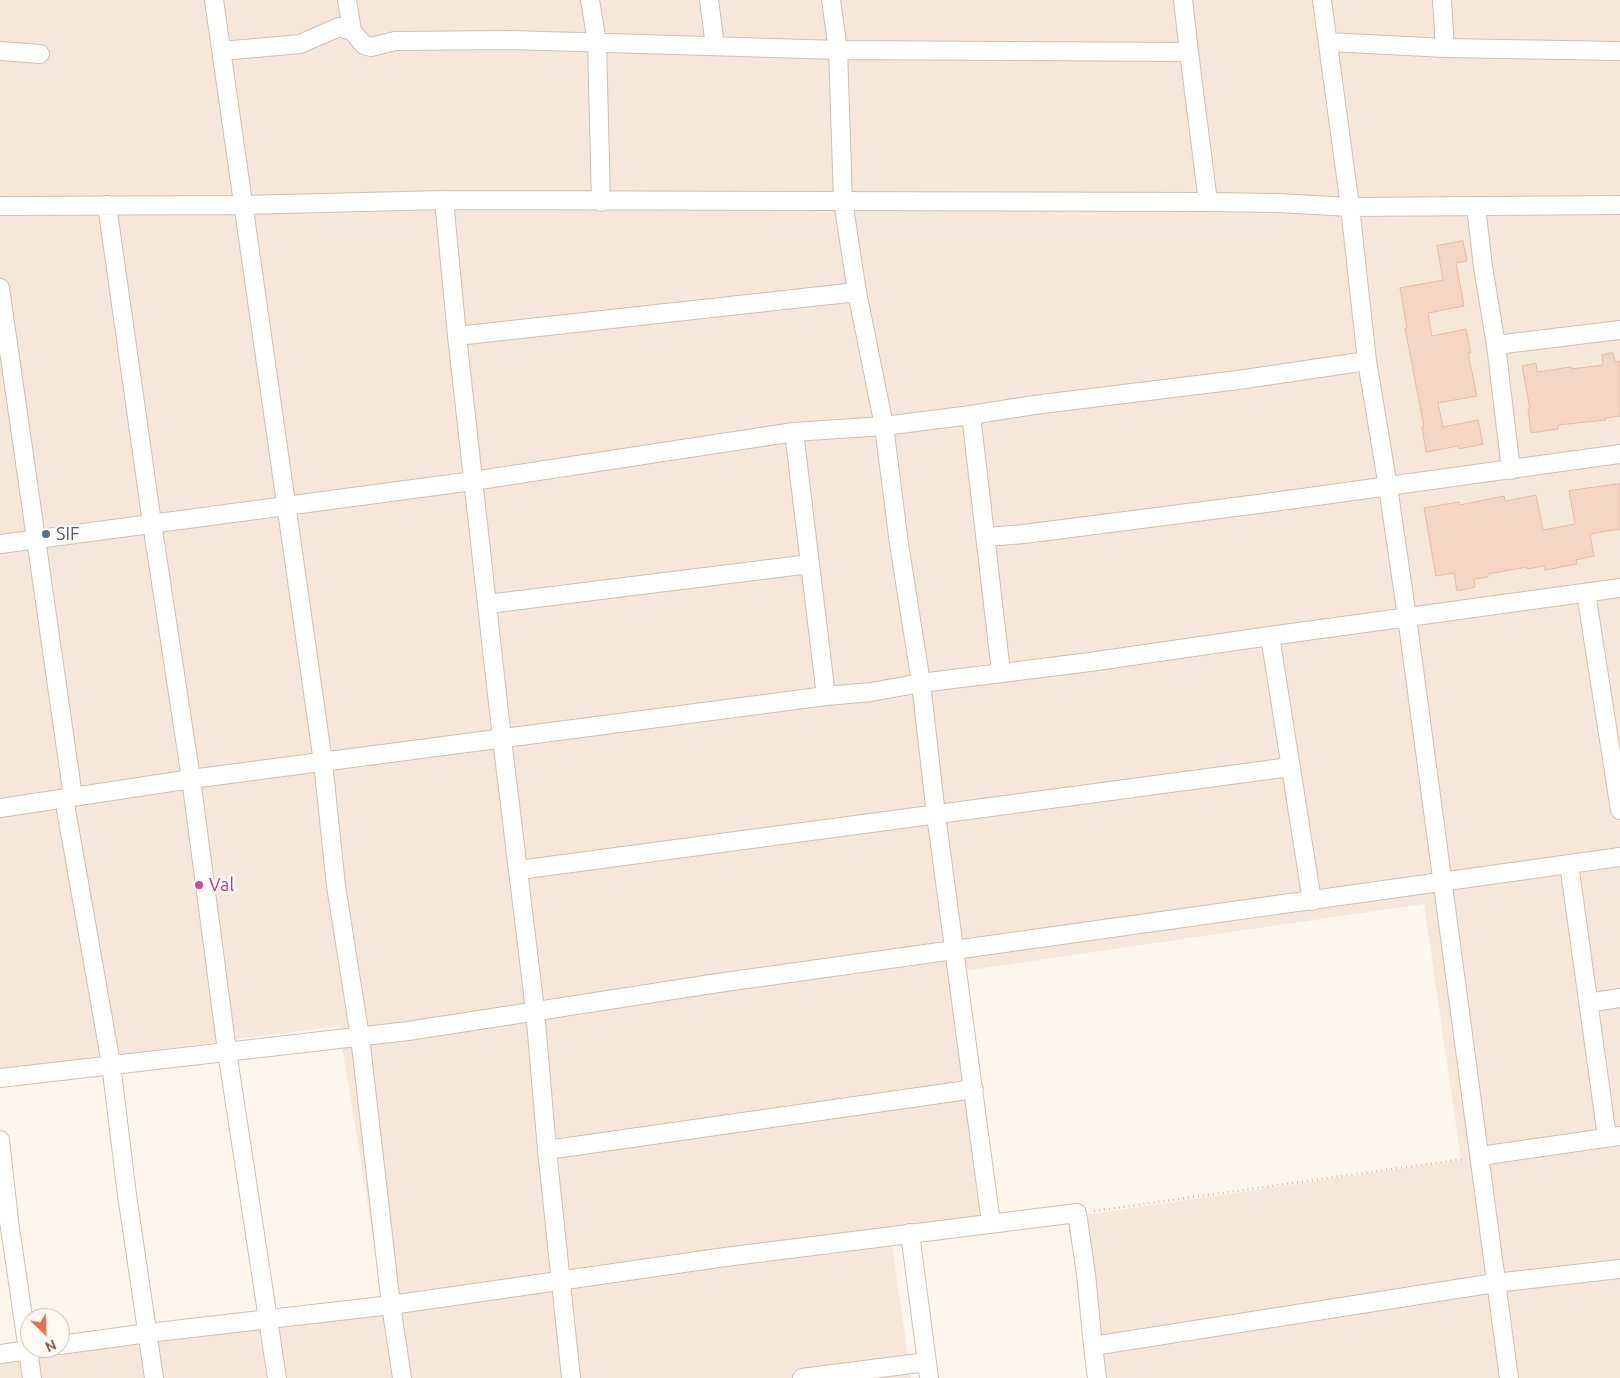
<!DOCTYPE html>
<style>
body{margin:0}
#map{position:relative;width:1620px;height:1378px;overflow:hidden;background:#fdf6ec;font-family:Ubuntu,sans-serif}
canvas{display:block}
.north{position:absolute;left:20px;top:1308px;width:50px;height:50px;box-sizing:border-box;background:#fffaf3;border:1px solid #cabbb1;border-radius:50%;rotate:156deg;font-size:14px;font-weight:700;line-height:20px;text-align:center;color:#7a5c4d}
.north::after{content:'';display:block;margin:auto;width:18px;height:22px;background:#e76f51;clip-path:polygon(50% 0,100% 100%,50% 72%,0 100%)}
</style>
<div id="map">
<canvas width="1620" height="1378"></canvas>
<div class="north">N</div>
</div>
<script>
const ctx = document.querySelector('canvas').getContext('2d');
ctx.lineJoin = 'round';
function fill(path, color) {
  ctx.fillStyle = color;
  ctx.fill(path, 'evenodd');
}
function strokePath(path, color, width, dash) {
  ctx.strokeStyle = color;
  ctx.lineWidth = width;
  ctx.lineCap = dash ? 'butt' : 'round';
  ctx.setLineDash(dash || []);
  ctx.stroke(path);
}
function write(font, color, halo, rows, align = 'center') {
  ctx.font = font + ' Ubuntu,sans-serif';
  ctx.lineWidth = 5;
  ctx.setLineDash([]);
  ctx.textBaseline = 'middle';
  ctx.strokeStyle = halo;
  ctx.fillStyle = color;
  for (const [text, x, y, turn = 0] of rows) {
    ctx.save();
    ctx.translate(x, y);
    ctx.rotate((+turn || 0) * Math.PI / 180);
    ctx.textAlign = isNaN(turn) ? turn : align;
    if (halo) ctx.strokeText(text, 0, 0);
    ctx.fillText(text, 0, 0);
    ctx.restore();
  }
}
fill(new Path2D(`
 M0,0H1620V1378H1107L1084,1215L1461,1160L1424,904L963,971L999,1227L892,1243L911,1378H0V1354L40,1348H60L383,1300L339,1026L0,1070Z`), '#f5e8da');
const building = new Path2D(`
 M1463,241L1467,261L1456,263L1464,306L1428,313L1432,336L1466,329L1471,353H1468L1477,396L1438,403L1443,427L1478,420L1483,444L1459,449L1458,446L1426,452L1422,427H1424L1405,328H1407L1400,288L1443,280L1437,246Z
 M1613,353L1615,362L1620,361V416L1606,418V420L1558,425V429L1531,433L1528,409H1530L1522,366L1536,363L1537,372L1571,367V369L1603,365L1602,355Z
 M1620,484V529L1590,534L1594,556L1576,560L1577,564L1545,570L1544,566L1527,569V567L1488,574V577L1474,579L1475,587L1457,591L1454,573L1436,576L1424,508L1459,502L1460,505L1504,496L1505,501L1536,495L1543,530L1548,529L1575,524L1569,491Z`);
fill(building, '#f3d5c3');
strokePath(building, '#e6bba3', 1);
const street = new Path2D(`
 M214,0L323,762L336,886L360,1037L391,1305L402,1378
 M347,0L352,31
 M590,0L597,42L601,202
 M709,0L715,46
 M831,0L838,50L843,201L857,292L884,426L899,544L921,683L936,815L991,1223
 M1322,0L1350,207L1367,361L1388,487L1407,617L1509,1378
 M1442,0L1445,48
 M1329,42L1445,48L1620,51
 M0,51L40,54
 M222,51L300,44L339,27L352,31L364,45L371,47L395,41L511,40L838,50L1189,52L1183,0
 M1189,52L1208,202
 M444,200L457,336L502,739L535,1010L547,1150L571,1378
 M107,205L152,523L191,779L227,1051L277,1378
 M0,206L242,205L444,200L1208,202L1278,203L1350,207L1620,205
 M1476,206L1483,267L1496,345L1511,470
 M0,288L73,797
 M457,336L857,292
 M1496,345L1620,330
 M971,415L1001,672
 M794,432L826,696
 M986,537L1024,534L1266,503L1620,454
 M0,544L473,481L794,432L884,426L971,415L1034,405L1238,380L1367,361
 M1586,593L1620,810
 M488,604L810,564
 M1270,636L1312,901
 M64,798L111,1064L127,1195L154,1378
 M0,808L191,779L826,696L871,692L921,683L1090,662L1270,636L1620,588
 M1569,864L1607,1137
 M519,870L1290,767
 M1588,1003L1620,998
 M0,1078L408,1031L718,983L1620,857
 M0,1140L9,1221L32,1378
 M547,1150L974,1089
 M1480,1156L1620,1136
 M910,1233L929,1378
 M60,1345L148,1333L391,1305L725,1257L1077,1213L1086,1274L1093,1346L1097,1378
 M1093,1346L1495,1283L1620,1269
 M0,1354L42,1348
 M802,1378L927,1362`);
strokePath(street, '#d1beb0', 20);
strokePath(new Path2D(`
 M1094,1211L1464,1159`), '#d9b8a5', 2.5, [1, 4]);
strokePath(street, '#fff', 18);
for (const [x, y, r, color] of [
 [46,534,5,"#5c6f8a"],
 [199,885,5,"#d1479c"]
]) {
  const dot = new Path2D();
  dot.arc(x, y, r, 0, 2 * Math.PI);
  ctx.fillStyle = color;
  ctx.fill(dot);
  strokePath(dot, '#fffaf3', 2);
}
write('18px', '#4e5e75', '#fffaf3', [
 ["SIF",56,534]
], 'left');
write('18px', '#b23c85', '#fffaf3', [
 ["Val",209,885]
], 'left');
</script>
